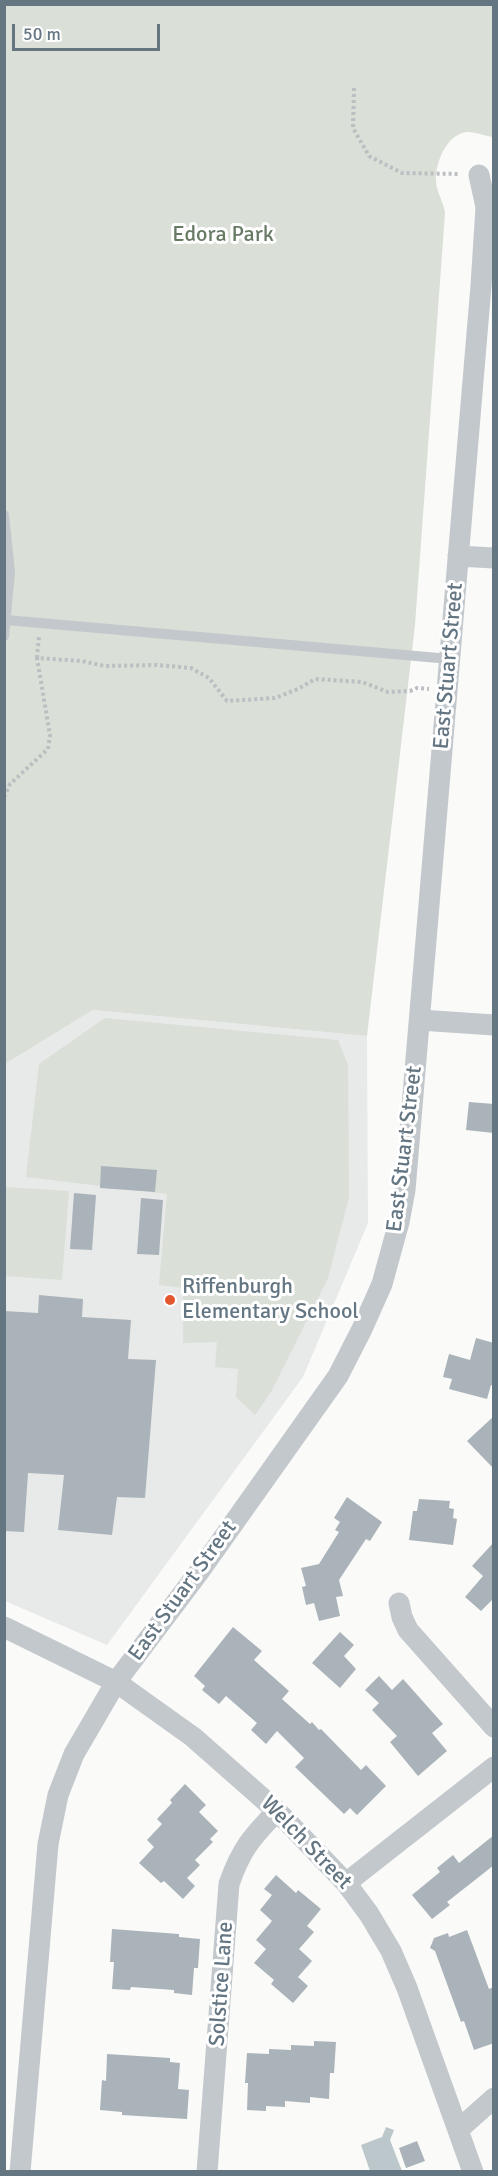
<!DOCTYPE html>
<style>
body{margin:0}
#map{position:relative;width:498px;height:2176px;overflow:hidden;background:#fafaf8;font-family:Signika,sans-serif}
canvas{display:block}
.frame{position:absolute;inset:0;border:6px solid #657683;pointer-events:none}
.scale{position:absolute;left:12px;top:24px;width:148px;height:27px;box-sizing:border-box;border:3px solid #657683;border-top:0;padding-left:8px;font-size:18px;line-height:21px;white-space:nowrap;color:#657683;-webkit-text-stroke:4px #fff;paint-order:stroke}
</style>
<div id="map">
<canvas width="498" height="2176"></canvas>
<div class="frame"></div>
<div class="scale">50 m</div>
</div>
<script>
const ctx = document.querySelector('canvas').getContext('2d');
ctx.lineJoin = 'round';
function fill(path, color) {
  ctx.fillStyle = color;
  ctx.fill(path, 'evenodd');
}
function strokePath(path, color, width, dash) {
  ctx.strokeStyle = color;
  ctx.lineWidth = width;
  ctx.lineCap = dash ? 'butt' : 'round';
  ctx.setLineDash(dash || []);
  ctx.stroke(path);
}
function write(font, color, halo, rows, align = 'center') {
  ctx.font = font + ' Signika,sans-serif';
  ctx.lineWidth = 6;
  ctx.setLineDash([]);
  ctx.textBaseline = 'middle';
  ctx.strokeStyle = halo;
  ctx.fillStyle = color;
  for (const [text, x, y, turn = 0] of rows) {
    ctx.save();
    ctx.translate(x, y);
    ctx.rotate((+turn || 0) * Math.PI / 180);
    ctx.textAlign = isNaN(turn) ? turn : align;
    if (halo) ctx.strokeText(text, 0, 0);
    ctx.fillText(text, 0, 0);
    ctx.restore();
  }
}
fill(new Path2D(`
 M93,1010L367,1036L368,1223L303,1377L107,1645L5,1601V1064Z`), '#e8e9e9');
fill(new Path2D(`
 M5,5H493V137C486,136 478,133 470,132C448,131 435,162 436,181C436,192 444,202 445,213L415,625L367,1036L93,1010L5,1064Z
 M105,1018L338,1040L348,1065L349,1197L328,1278L271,1392L255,1415L236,1397L238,1369L215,1367L217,1342L183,1343V1288L159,1285L167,1194L26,1177L39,1064Z
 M4,1187L69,1191L62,1280L5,1276Z`), '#dadfd7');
fill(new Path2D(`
 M386,2127L394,2130L390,2140L402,2171H370L361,2145L382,2137Z`), '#bbc7cb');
fill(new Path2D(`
 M469,1102L494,1104V1133L466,1130Z
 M101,1166L157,1170L155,1192L100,1188Z
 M74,1193L96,1195L92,1250L70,1249Z
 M141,1198L163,1200L159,1255L137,1254Z
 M39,1295L83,1299L82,1317L131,1320L128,1359L156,1360L145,1498L117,1497L112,1535L58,1530L64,1475L28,1473L24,1532L4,1531V1311L38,1313Z
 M476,1338L494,1343V1386L491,1385L487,1399L449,1389L452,1379L443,1377L449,1354L470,1360Z
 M494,1416V1469L467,1441Z
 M347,1497L382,1522L370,1541L366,1539L339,1580L343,1596L336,1597L340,1616L319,1621L314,1603L306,1605L302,1587L306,1586L301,1568L319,1564L339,1532L335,1530L340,1522L334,1518Z
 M419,1499L450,1501L449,1508L454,1509L453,1518L457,1519L453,1545L409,1540L413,1511H417Z
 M494,1542V1598L481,1611L465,1597L483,1576L472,1566Z
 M233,1627L262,1651L254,1660L289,1691L282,1699L310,1724L312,1722L319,1730L321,1729L361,1770L366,1765L386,1786L357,1815L350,1808L344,1814L295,1767L304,1758L277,1731L266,1744L251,1730L257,1723L226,1696L219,1704L202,1690L205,1686L194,1676Z
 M340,1632L354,1645L344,1656L356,1669L340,1688L312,1663Z
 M379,1676L392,1690L403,1679L443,1724L432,1733L447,1751L418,1776L390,1742L397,1736L372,1710L379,1703L365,1690Z
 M185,1784L206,1805L199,1812L218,1831L210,1839L213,1842L195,1860L200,1865L187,1878L195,1886L183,1899L164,1881L161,1883L139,1863L154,1847L147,1840L162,1824L157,1819L172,1803L170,1800Z
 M494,1835V1865L447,1902L450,1905L432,1919L412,1895L440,1872L437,1868L453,1855L459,1863Z
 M276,1875L296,1893L298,1890L321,1909L307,1926L314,1932L299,1949L312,1961L298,1977L308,1986L293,2003L271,1984L274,1980L254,1963L266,1949L256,1940L272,1921L260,1910L272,1895L264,1889Z
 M112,1929L179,1934V1937L200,1939L198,1968H194L192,1995L174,1993V1990L131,1987L130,1990L112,1989L114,1962H110Z
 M467,1930L489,1989L494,1987V2043L474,2050L464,2021L461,2022L435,1951L430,1948L434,1938L448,1933L449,1937Z
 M314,2041L336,2042L334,2073H330L329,2099L310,2097V2103L285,2101V2107L266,2106V2111L247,2110L248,2083H245L247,2053L269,2054V2049L291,2050V2045L314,2046Z
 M107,2054L170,2058V2062L180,2063L178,2089L189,2090L187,2119L122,2115V2112L100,2110L102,2080L106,2081Z
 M417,2141L425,2161L406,2168L399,2148Z`), '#aab3b9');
strokePath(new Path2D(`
 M354,88L353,128L369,156L402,173L460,174
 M37,658L39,636
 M4,797L10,784L48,749L50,735L37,658L82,661L105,666L157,665L191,668L209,678L227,701L275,698L298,689L315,679L362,682L388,692L410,691L417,688L429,689`), '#bbbfc2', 4, [3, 3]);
strokePath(new Path2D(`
 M4,515L10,572L4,636
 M6,620L450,659`), '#c3c8cc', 10);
strokePath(new Path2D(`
 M458,556L494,558
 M420,1020L494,1025
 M399,1603L402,1617L408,1630L494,1727
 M4,1627L116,1682L193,1737L277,1811L346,1883L369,1914L391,1951L407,1988L473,2172
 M346,1883L494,1767
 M458,2130L494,2098
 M20,2172L48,1844L58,1795L74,1754L116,1682L199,1572L338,1376L362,1329L382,1284L399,1222L405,1190L481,286L486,207L479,175
 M207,2172L229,1884C241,1849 252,1837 277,1811`), '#c3c8cc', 21);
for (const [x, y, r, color] of [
 [170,1300,6,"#e4572e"]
]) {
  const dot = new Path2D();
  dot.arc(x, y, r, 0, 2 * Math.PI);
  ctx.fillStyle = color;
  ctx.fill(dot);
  strokePath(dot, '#fff', 2);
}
write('22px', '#687a64', '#fff', [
 ["Edora Park",223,235]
]);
write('22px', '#657683', '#fff', [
 ["East Stuart Street",449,666,-85],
 ["East Stuart Street",405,1149,-83],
 ["East Stuart Street",183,1591,-54],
 ["Welch Street",306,1843,46],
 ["Solstice Lane",222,1984,-86]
]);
write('22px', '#657683', '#fff', [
 ["Riffenburgh",182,1287],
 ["Elementary School",182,1312]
], 'left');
</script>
